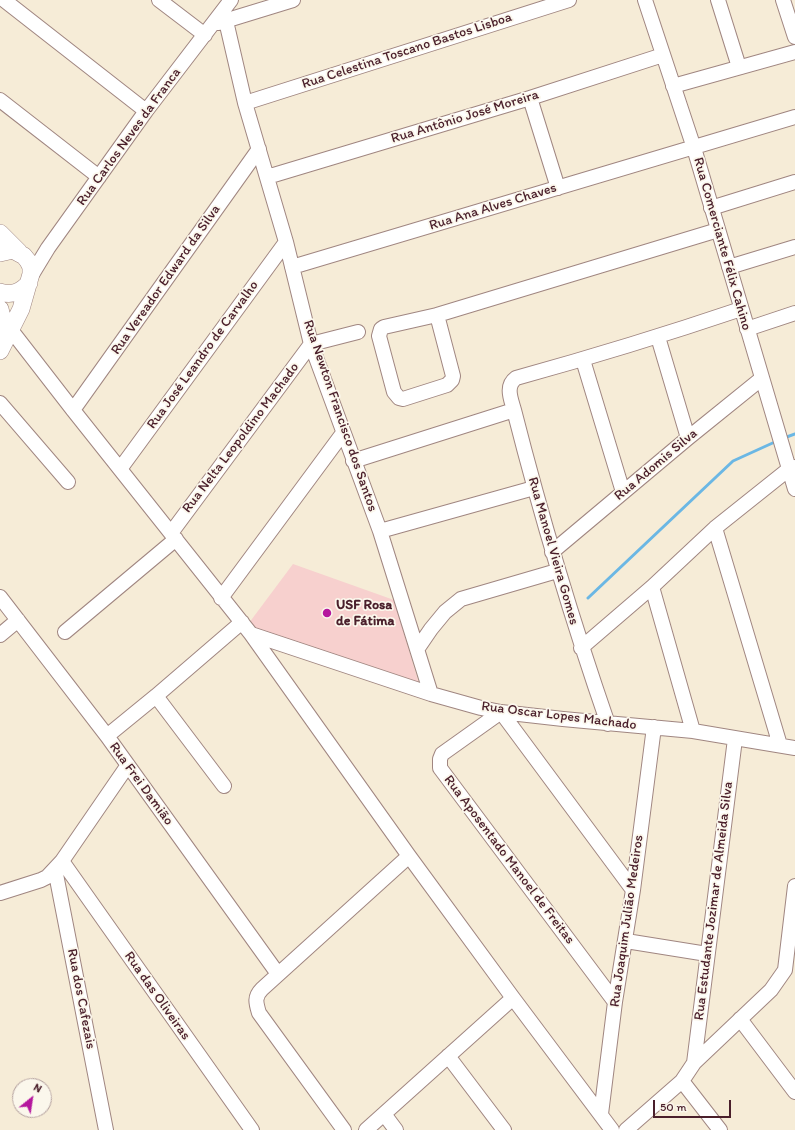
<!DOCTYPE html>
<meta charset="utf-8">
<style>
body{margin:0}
#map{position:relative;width:795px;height:1130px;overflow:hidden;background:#f6ecd7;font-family:Itim,sans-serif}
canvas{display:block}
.north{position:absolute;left:12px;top:1078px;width:40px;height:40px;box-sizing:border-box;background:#fbf7ec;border:1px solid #b4a19f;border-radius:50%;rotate:30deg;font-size:11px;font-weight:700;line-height:16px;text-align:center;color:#4a1f2b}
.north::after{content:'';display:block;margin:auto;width:14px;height:18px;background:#b5179e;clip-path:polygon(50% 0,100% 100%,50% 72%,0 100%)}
.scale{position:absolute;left:653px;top:1100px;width:78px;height:18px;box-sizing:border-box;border:2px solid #4a1f2b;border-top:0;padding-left:5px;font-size:12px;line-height:14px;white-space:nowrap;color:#4a1f2b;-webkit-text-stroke:3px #fbf7ec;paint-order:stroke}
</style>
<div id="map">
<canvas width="795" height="1130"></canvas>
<div class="north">N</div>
<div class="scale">50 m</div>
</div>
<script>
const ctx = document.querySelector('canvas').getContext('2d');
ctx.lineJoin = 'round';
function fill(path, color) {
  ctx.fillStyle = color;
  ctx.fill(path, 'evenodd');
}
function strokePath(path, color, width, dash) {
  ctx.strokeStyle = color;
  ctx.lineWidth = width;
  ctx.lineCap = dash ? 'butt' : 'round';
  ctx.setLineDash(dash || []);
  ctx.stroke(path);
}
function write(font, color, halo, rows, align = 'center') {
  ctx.font = font + ' Itim,sans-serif';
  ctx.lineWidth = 3.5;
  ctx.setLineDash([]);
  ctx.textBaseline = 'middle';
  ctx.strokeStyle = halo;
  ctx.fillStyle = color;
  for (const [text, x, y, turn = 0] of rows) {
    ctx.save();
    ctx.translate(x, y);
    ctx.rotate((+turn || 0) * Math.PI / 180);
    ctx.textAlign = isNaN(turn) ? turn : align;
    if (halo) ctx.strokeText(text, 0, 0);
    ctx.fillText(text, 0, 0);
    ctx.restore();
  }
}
fill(new Path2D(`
 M293,564L394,600L419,684L246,627Z`), '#f7d0ce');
strokePath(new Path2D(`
 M784,438L795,434
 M588,598L733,461L777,441`), '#6bb7e4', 3);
const minor = new Path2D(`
 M4,0L146,111
 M159,0L205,35
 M645,0L694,148L795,489
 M718,0L739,67
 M783,0L795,37
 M226,21L245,103L286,242L311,344L380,531L431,694
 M218,23L293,0
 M673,86L795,52
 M530,98L558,188
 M0,100L99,177
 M245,103L569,0
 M267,177L530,98L663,55
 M711,208L795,182
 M292,267L795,117
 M729,267L795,247
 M31,276L48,248L146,111L231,0
 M437,315L718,230
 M437,315L453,376L452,380L447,385L403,399L399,398L394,392L379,336L381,329L384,327Z
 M747,329L795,313
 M11,330L73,410L251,634L431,694L481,708L501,712L563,719L693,731L795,748
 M658,337L688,438
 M583,360L623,492
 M0,403L68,482
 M73,410L259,149
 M353,461L514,410
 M120,469L286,242
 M715,528L780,745
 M380,531L534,488
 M171,533L311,344L358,332
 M552,552L688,438L761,379
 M652,587L693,731
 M0,597L107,736L278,974
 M221,598L343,433
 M65,632L176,539
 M251,634L409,856L513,998L612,1130
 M0,635L18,620
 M418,648L431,629L445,612L461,599L557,571
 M581,648L652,587L715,528L789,469L795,467
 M156,696L224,786
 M608,724C572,620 541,516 514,410C511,399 505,386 516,378C592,357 667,334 741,309
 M107,736L156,696L242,622
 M62,861L252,1130
 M55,869L106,1130
 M0,893L41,880L47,877L62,861L128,765
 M626,941L707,954
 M615,1002L440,768V759L442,754L501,712L633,890
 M740,1019L795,1092
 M448,1056L504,1130
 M694,1063L735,739
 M682,1081L720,1130
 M384,1114L396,1130
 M601,1114L615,1002L633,890L654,727
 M344,1130L259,1013C256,1003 254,997 262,989L409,856
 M366,1130L513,998
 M626,1130L682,1081L694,1063L771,990L785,970L795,886`);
const major = new Path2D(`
 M0,233L19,252
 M0,253L13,250L24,256L28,261L31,267V274L21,309L0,351
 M0,292C12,296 21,292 29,283
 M0,309L5,329L4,342`);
strokePath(minor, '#a08681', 16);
strokePath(major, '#a08681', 18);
strokePath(minor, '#fff', 14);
strokePath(major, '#fff', 17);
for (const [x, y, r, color] of [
 [327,613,5,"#b5179e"]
]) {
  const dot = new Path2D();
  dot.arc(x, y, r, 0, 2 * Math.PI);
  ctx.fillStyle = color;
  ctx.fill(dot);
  strokePath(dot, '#fbf7ec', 1.5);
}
write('14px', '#4a1f2b', '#fbf7ec', [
 ["Rua Celestina Toscano Bastos Lisboa",407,51,-18],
 ["Rua Antônio José Moreira",465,117,-17],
 ["Rua Carlos Neves da Franca",129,137,-54],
 ["Rua Ana Alves Chaves",493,207,-17],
 ["Rua Comerciante Félix Cahino",722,244,74],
 ["Rua Vereador Edward da Silva",166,280,-55],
 ["Rua José Leandro de Carvalho",203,355,-54],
 ["Rua Newton Francisco dos Santos",340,416,71],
 ["Rua Nelta Leopoldino Machado",241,438,-53],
 ["Rua Adomis Silva",656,465,-40],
 ["Rua Manoel Vieira Gomes",553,551,74],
 ["Rua Oscar Lopes Machado",559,716,7],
 ["Rua Frei Damião",141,784,54],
 ["Rua Aposentado Manoel de Freitas",509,860,53],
 ["Rua Estudante Jozimar de Almeida Silva",714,901,-83],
 ["Rua Joaquim Julião Medeiros",627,921,-82],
 ["Rua das Oliveiras",157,996,55],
 ["Rua dos Cafezais",81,999,79]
]);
write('bold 14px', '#4a1f2b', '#fbf7ec', [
 ["USF Rosa",336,605],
 ["de Fátima",336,621]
], 'left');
</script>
